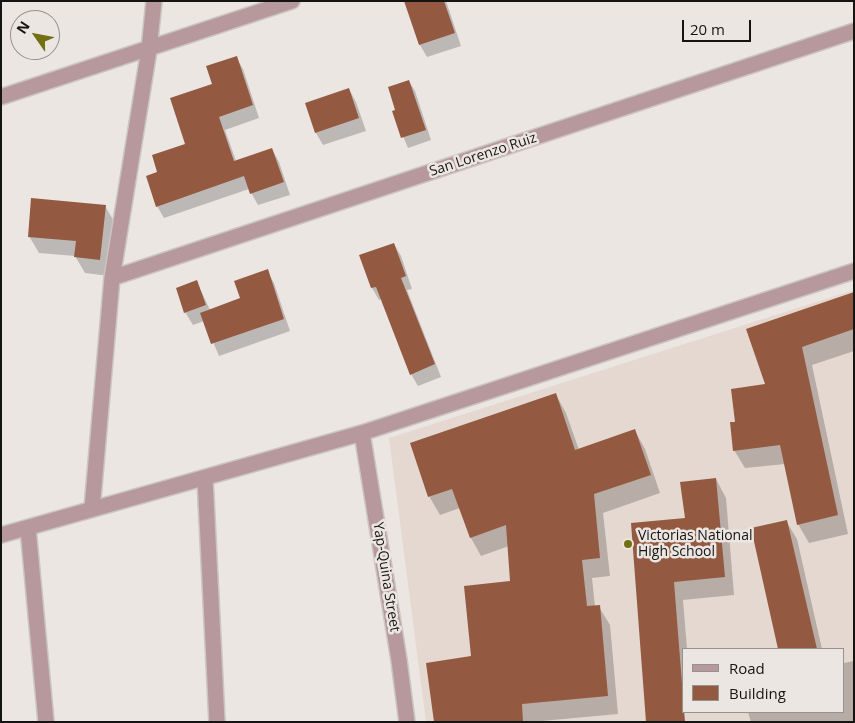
<!DOCTYPE html>
<style>
body{margin:0}
#map{position:relative;width:855px;height:723px;overflow:hidden;background:#ece6e3;font-family:"Open Sans",sans-serif}
canvas{display:block}
.frame{position:absolute;inset:0;border:2px solid #161412;pointer-events:none}
.legend{position:absolute;left:682px;top:648px;width:162px;height:65px;box-sizing:border-box;background:#ece6e3;border:1px solid #96928f;margin:0;padding:6px 9px;list-style:none;font-size:15px;color:#161412}
.legend li{display:flex;align-items:center;gap:10px;height:25px}
.legend b{width:25px;border:1px solid #96928f}
.north{position:absolute;left:10px;top:10px;width:50px;height:50px;box-sizing:border-box;background:#ece6e3;border:1px solid #96928f;border-radius:50%;rotate:303deg;font-size:14px;font-weight:700;line-height:20px;text-align:center;color:#161412}
.north::after{content:'';display:block;margin:auto;width:18px;height:22px;background:#727012;clip-path:polygon(50% 0,100% 100%,50% 72%,0 100%)}
.scale{position:absolute;left:682px;top:20px;width:69px;height:22px;box-sizing:border-box;border:2px solid #161412;border-top:0;padding-left:6px;font-size:15px;line-height:18px;white-space:nowrap;color:#161412;-webkit-text-stroke:4px #ece6e3;paint-order:stroke}
</style>
<div id="map">
<canvas width="855" height="723"></canvas>
<div class="frame"></div>
<ul class="legend">
<li><b style="height:6px;background:#b7989c"></b>Road</li>
<li><b style="height:14px;background:#935a41"></b>Building</li>
</ul>
<div class="north">N</div>
<div class="scale">20 m</div>
</div>
<script>
const ctx = document.querySelector('canvas').getContext('2d');
ctx.lineJoin = 'round';
function fill(path, color) {
  ctx.fillStyle = color;
  ctx.fill(path, 'evenodd');
}
function strokePath(path, color, width, dash) {
  ctx.strokeStyle = color;
  ctx.lineWidth = width;
  ctx.lineCap = dash ? 'butt' : 'round';
  ctx.setLineDash(dash || []);
  ctx.stroke(path);
}
function write(font, color, halo, rows, align = 'center') {
  ctx.font = font + ' "Open Sans",sans-serif';
  ctx.lineWidth = 5;
  ctx.setLineDash([]);
  ctx.textBaseline = 'middle';
  ctx.strokeStyle = halo;
  ctx.fillStyle = color;
  for (const [text, x, y, turn = 0] of rows) {
    ctx.save();
    ctx.translate(x, y);
    ctx.rotate((+turn || 0) * Math.PI / 180);
    ctx.textAlign = isNaN(turn) ? turn : align;
    if (halo) ctx.strokeText(text, 0, 0);
    ctx.fillText(text, 0, 0);
    ctx.restore();
  }
}
fill(new Path2D(`
 M854,290V722H426L389,438ZM684,649H844V712H684Z`), '#e5d8d0');
fill(new Path2D(`
 M405,1H446L461,46L427,57L420,45Z
 M236,57L243,69L259,118L225,130L236,161L272,149L279,162L290,195L258,205L249,189L164,218L157,206L159,173L187,145L213,85Z
 M409,81L415,91L431,140L408,148L393,112L396,110Z
 M349,89L356,102L366,131L323,145L316,133L306,104Z
 M105,206L115,223L109,276L85,273L75,256L39,253L29,236Z
 M394,244L401,256L412,289L407,290L441,377L418,386L411,374L382,299L379,300L372,288Z
 M267,271L274,283L290,331L219,356L204,321L193,325L185,312L197,282L210,310L242,299Z
 M854,293V351L812,365L848,534L809,543L798,524L785,464L745,468L734,450L736,423L766,385L747,330Z
 M556,395L566,413L579,450L635,431L645,449L660,493L603,513L610,576L592,578L595,607H599L610,625L618,714L531,722H435L511,582L509,546L481,556L471,538L460,508L440,515L429,496Z
 M716,479L726,498L734,595L683,600L687,649H684V708L645,692L686,519Z
 M786,521L797,539L822,649H780L752,529Z
 M854,661V722H751L748,712H844V663Z`), '#0003');
fill(new Path2D(`
 M404,1H444L455,33L419,45Z
 M237,56L253,105L219,117L234,161L272,148L284,182L250,194L244,176L156,207L146,176L157,172L152,155L185,144L170,98L212,84L206,66Z
 M409,80L426,130L401,138L392,111L395,110L388,87Z
 M349,88L359,118L315,133L305,103Z
 M31,198L106,205L100,260L74,257L76,241L28,237Z
 M394,243L406,276L401,278L435,364L410,375L376,287L371,288L359,255Z
 M268,269L284,319L211,344L200,313L240,298L234,281Z
 M197,280L206,305L184,313L176,288Z
 M854,292V329L802,347L838,515L797,525L780,445L733,451L730,422H735L731,389L765,384L746,329Z
 M556,393L575,450L635,429L651,475L594,494L600,558L582,560L587,606L600,605L608,696L522,704L523,722H434L426,663L471,656L464,586L510,581L506,525L470,538L452,489L428,497L410,443Z
 M716,478L725,577L674,582L685,722H646L631,523L685,518L680,482Z
 M787,520L817,649H778L751,528Z`), '#935a41');
const minor = new Path2D(`
 M1,97L292,1
 M112,278L854,31
 M362,433L399,660L407,722
 M205,478L217,722
 M92,509L112,278L149,50L154,1
 M28,528L46,722
 M1,535L362,433L854,271`);
strokePath(minor, '#cac4c2', 18);
strokePath(minor, '#b7989c', 15);
for (const [x, y, r, color] of [
 [628,544,5,"#727012"]
]) {
  const dot = new Path2D();
  dot.arc(x, y, r, 0, 2 * Math.PI);
  ctx.fillStyle = color;
  ctx.fill(dot);
  strokePath(dot, '#ece6e3', 2);
}
write('14px', '#161412', '#ece6e3', [
 ["San Lorenzo Ruiz",483,155,-18],
 ["Yap-Quina Street",386,577,81]
]);
write('14px', '#161412', '#ece6e3', [
 ["Victorias National",638,536],
 ["High School",638,552]
], 'left');
</script>
